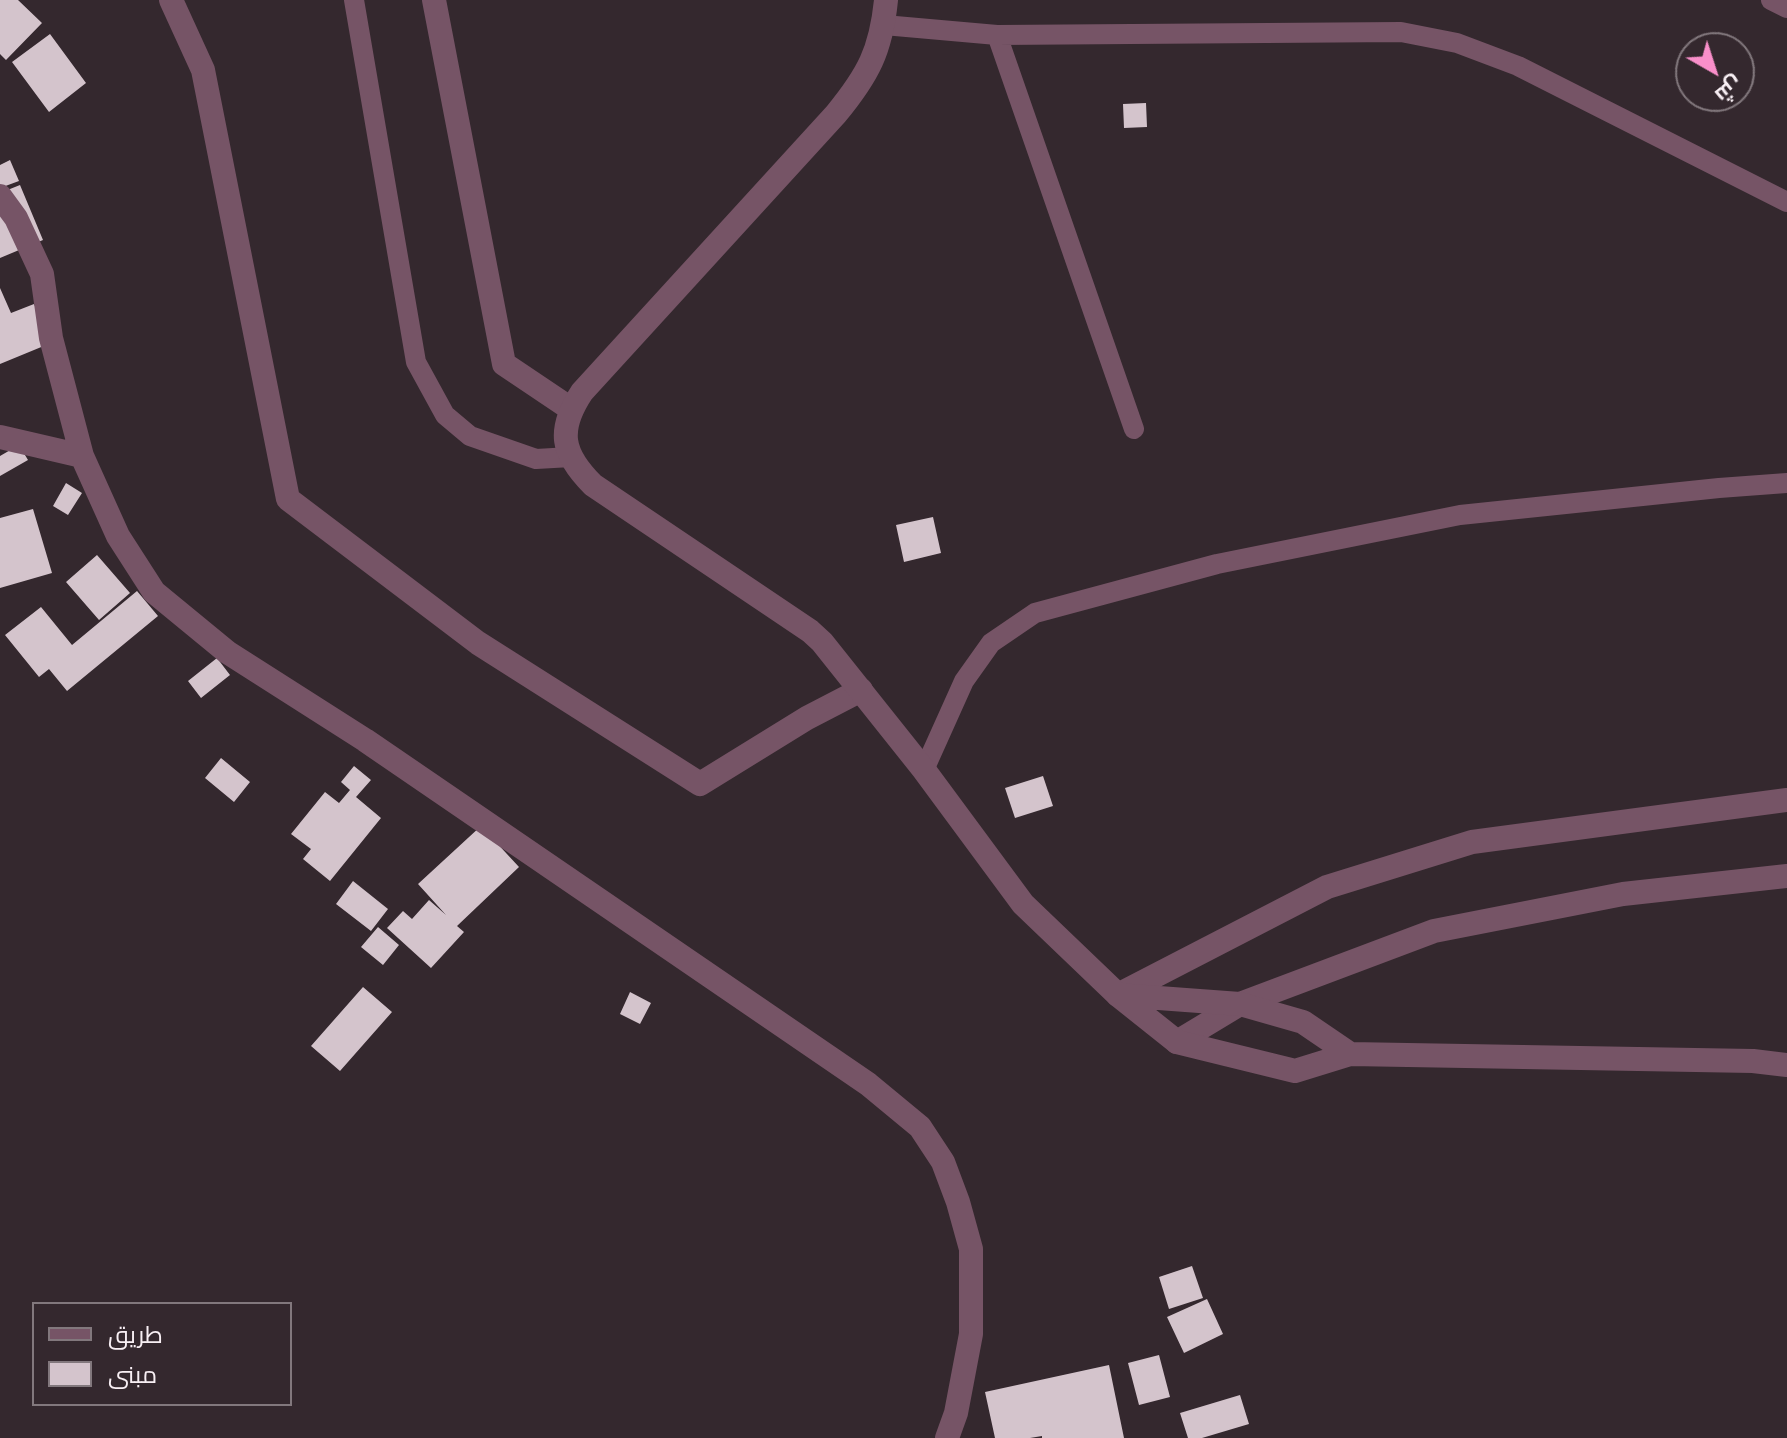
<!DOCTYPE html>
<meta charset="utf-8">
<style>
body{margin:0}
#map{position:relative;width:1787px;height:1438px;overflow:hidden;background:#34282e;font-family:"Roboto Serif",Cairo,serif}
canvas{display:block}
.legend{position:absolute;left:32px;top:1302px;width:260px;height:104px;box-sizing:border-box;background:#34282e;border:2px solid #82787d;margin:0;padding:10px 14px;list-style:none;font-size:24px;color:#f8eff4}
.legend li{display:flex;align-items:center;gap:16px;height:40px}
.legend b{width:40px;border:2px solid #82787d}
.north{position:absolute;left:1675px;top:32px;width:80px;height:80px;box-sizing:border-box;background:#34282e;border:2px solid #82787d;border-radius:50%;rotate:141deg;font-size:22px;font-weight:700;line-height:32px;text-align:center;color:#f8eff4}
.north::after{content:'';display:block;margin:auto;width:28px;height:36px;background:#f98fca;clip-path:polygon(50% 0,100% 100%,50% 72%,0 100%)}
</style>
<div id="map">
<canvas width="1787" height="1438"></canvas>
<ul class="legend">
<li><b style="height:10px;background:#765466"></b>طريق</li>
<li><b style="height:22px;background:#d4c4cc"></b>مبنى</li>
</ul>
<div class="north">ش</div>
</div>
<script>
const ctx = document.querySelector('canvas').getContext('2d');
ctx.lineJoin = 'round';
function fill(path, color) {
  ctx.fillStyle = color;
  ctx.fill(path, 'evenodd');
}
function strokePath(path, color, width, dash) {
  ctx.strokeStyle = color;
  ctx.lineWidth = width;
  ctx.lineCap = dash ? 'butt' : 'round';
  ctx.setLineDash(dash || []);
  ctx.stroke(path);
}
fill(new Path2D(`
 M0,0H18L42,23L6,60L0,54Z
 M50,34L86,83L49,112L12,62Z
 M1146,103L1147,127L1124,128L1123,104Z
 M10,160L19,181L0,188V165Z
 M20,185L43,240L0,258V193Z
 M0,288L11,313L34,304L51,343L0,364Z
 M19,445L28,460L0,476V456Z
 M66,483L82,493L68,515L53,506Z
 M33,509L52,573L0,588V518Z
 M933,517L941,553L904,562L896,525Z
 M97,555L130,593L99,620L66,582Z
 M137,591L158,616L67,691L49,669L39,677L5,635L41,607L72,645Z
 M217,658L230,675L201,698L188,681Z
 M221,758L250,782L234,802L205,778Z
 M354,766L371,780L356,797L381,818L330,881L303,859L311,849L291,834L325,792L339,803L350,790L341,782Z
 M1043,776L1053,806L1015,818L1005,788Z
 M481,826L519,867L457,926L464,932L431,968L387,928L403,911L412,919L429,900L446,915L418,884Z
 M353,881L388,909L371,931L336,904Z
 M378,927L399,945L383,965L361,947Z
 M363,987L392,1012L340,1071L311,1046Z
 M630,992L651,1003L640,1024L620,1014Z
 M1192,1266L1203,1298L1169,1309L1159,1277Z
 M1207,1299L1223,1334L1184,1353L1167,1317Z
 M1159,1355L1170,1397L1139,1405L1128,1363Z
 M1109,1365L1124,1438H1042V1436L1030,1438H995L985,1392Z
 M1240,1395L1249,1424L1202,1438H1188L1180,1413Z`), '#d4c4cc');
strokePath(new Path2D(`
 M354,0L416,362L445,415L470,436L536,459L571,457
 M1771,0L1787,8
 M884,25L997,35L1401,32L1457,43L1518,66L1787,202
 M997,35L1134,429
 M924,770L964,681L991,643L1035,613L1217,564L1460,515L1719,488L1787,483`), '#765466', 20);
strokePath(new Path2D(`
 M171,0L203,70L288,499L478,643L700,784L807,718L861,690
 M434,0L504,364L571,409
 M0,196L16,218L42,274L51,338L82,456L118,536L154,592L227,652L365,740L868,1084L920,1127L943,1162L958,1202L971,1249V1334L956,1413L947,1438
 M0,437L82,456
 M1118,995L1327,887L1472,842L1787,800
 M1177,1042L1240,1004L1434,931L1623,894L1787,876`), '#765466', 24);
strokePath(new Path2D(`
 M886,0C881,51 868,75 836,114L582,392C557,430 561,453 593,485L810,631L822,642L924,770L1023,904L1118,995L1177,1042L1295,1071L1350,1054L1753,1061L1787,1065
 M1118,995L1240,1004L1303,1022L1350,1054`), '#765466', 24);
</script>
